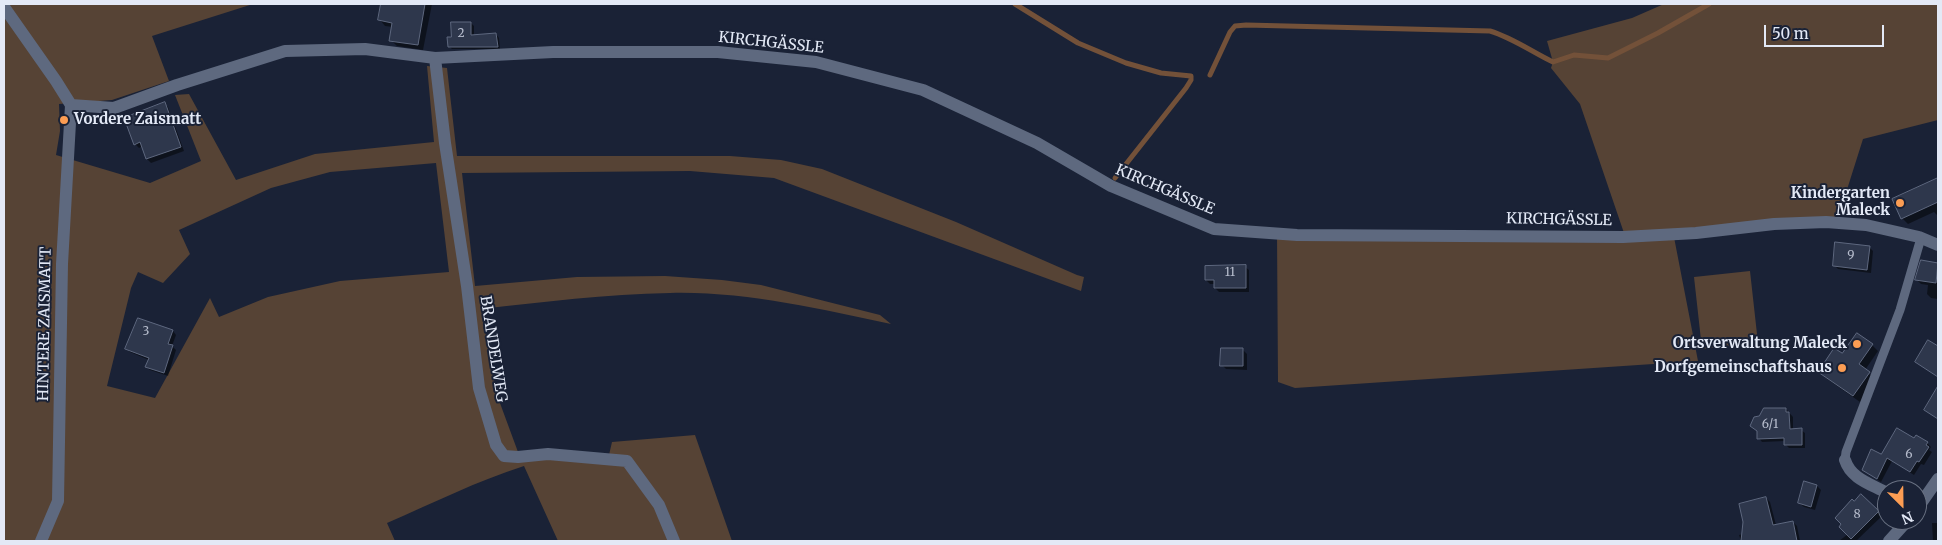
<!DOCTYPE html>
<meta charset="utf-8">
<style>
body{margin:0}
#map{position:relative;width:1942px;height:545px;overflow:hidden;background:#1a2236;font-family:Merriweather,serif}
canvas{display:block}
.frame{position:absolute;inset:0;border:5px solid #e3e9f6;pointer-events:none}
.north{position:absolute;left:1877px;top:480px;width:50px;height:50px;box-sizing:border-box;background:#1a2236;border:1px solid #6a7283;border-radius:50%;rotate:157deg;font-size:14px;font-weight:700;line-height:20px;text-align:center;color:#e3e9f6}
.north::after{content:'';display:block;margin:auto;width:18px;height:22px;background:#fc9d53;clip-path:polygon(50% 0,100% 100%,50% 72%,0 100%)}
.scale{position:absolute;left:1764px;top:25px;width:120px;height:22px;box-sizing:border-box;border:2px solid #e3e9f6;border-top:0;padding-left:6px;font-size:15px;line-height:18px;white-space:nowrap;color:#e3e9f6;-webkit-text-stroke:4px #1a2236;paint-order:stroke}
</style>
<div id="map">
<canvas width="1942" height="545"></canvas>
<div class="frame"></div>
<div class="north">N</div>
<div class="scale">50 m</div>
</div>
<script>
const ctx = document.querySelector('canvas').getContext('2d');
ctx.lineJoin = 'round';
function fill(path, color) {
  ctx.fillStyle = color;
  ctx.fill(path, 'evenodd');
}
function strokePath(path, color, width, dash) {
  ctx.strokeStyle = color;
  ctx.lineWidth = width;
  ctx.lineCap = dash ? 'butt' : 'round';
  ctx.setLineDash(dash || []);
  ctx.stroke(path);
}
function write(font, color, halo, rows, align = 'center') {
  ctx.font = font + ' Merriweather,serif';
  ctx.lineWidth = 4;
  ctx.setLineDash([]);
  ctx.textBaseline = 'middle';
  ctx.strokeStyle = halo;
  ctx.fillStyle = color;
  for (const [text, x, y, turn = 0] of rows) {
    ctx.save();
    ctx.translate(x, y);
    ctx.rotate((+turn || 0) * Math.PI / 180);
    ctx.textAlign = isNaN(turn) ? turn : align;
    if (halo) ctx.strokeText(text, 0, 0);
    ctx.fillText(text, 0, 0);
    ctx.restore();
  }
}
fill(new Path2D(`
 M4,4H253L152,36L169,81L112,100L59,104L60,131L56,155L150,183L201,161L175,95L189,94L236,180L315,154L434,142L427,66L447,68L457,156H730L781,160L822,169L956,222L1077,275L1084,277L1081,291L774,178L690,171L462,173L475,286L577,277L665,276L722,280L761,285L880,315L891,324C819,309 743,291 670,293C606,294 543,302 481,309L497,395L518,452L609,455L612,442L695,435L732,541H558L524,466C477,481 433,503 387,523L395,541H4ZM436,163L449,272L340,281L268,297L219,317L210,298L155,398L107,386L131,288L138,272L163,283L190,254L179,230L271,188L330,172Z
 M1664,4H1938V120L1863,139L1838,218L1673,232L1698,361L1295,388L1278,382L1277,234L1624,233L1580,104L1551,68L1553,62L1547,41L1632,18Z
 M1750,271L1758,343L1702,349L1694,277Z`), '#564335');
fill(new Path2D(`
 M382,4H432L423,50L397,46L391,40L393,27L385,26L380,20Z
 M471,23L474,26V36L496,34L499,38L500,49H452L449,46L452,38Z
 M164,103L168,107L184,151L151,163L147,159L143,146L139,148L135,144Z
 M1938,179V216L1934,212L1908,224L1902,218L1893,199Z
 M1869,247L1873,251L1871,273L1838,269L1834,265Z
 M1922,262L1938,264V299L1931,298L1927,294L1928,285L1921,284L1917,280Z
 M1245,267L1249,270V292H1219L1215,288V284H1210L1206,280Z
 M139,320L173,331L176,335L172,346L176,350L168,376L150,370L146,367L149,360L130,352L126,349Z
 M1929,342L1938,347V377L1916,362Z
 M1872,345L1878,351L1865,370L1875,379L1860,402L1826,378L1819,372L1843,355Z
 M1243,350L1247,354V370L1226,369L1222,365Z
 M1786,409L1793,417V430H1801L1805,433V448H1789L1785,444V441L1762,442L1759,438Z
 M1915,440L1927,443L1931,447L1929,450L1932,452L1924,465L1921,464L1914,475L1892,461L1881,482L1863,469L1881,456Z
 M1805,483L1817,486L1821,490L1815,510L1804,507L1799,503Z
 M1861,495L1882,516L1856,541H1839L1848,534L1854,503Z
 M1766,498L1770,502L1776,525L1793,522L1797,526L1800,541H1741L1739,535L1743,534Z
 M1932,523H1938V541H1933Z`), '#0007');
strokePath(new Path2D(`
 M1015,4L1078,43L1126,63L1161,73L1191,76V80L1186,88L1115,178
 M1210,75L1230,32L1235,26L1246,25L1490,31C1513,38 1532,52 1553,62L1574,55L1608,58L1658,33L1709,4`), '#735139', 5);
const building = new Path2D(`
 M381,4H425L418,45L389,41L392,23L378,20Z
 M451,22H471V35L496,33L498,47H448L447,37H451Z
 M165,102L181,147L146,159L140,142L134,145L124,118Z
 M1938,178V202L1901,219L1892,199Z
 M1835,242L1870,246L1867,270L1833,266Z
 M1921,260L1938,263L1936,283L1915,280Z
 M1246,265V288H1214V280H1205V266Z
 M138,318L173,330L168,344L173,345L164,373L145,367L149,358L125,349Z
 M1857,333L1873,344L1859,364L1870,372L1853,396L1818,372L1834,348L1842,353Z
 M1928,340L1938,346V377L1915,362Z
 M1221,348H1243V366H1220Z
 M1938,386V419L1924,410Z
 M1764,408H1786V412H1789L1790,429L1802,428V445H1784V438L1757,439V431L1750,426L1754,417L1759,416Z
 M1897,428L1914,438L1916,435L1928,442L1926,445L1929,447L1919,462L1917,461L1910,472L1887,458L1877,479L1862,470L1871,449L1881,454Z
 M1804,481L1817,485L1811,507L1798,503Z
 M1861,494L1879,511L1851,539L1839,527L1841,524L1835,518L1852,499L1854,501Z
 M1766,497L1773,525L1793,521L1797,541H1741L1743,522L1739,504Z`);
fill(building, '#2e374c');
strokePath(building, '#5e687f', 1);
strokePath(new Path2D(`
 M1845,460L1846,452L1900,310L1921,238`), '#5e697f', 9);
strokePath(new Path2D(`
 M4,7L56,81L71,105
 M435,58L445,143L467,286L479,388L496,445L504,456L518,457L548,454L627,461L659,505L674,541
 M71,105L114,108L177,85L285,51L365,49L435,58L553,52H718L816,62L923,90L1037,143L1111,186L1214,229L1297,235L1623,237L1696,233L1774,224L1826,222L1866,225L1919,237L1938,245
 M1845,460C1851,479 1871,484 1887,493
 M1917,509L1938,479
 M41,541L58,501L62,264L71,105
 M1889,541L1908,520`), '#5e697f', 12);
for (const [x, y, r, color] of [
 [64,120,5,"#fc9d53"],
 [1900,203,5,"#fc9d53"],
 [1857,344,5,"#fc9d53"],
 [1842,368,5,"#fc9d53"]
]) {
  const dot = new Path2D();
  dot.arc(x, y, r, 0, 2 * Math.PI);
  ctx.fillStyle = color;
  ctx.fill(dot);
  strokePath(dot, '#1a2236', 2);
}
write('12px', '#b6bccc', null, [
 ["2",461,34],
 ["9",1851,256],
 ["11",1230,273],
 ["3",146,332],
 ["6/1",1770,425],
 ["6",1909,455],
 ["8",1857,515]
]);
write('15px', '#e3e9f6', '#1a2236', [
 ["KIRCHGÄSSLE",771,43,6],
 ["KIRCHGÄSSLE",1165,190,23],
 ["KIRCHGÄSSLE",1559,220,1],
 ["HINTERE ZAISMATT",45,324,-89],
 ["BRANDELWEG",493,349,81]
]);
write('bold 15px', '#e3e9f6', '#1a2236', [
 ["Vordere Zaismatt",74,120,"left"],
 ["Kindergarten",1890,194],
 ["Maleck",1890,211],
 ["Ortsverwaltung Maleck",1847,344],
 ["Dorfgemeinschaftshaus",1832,368]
], 'right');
</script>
